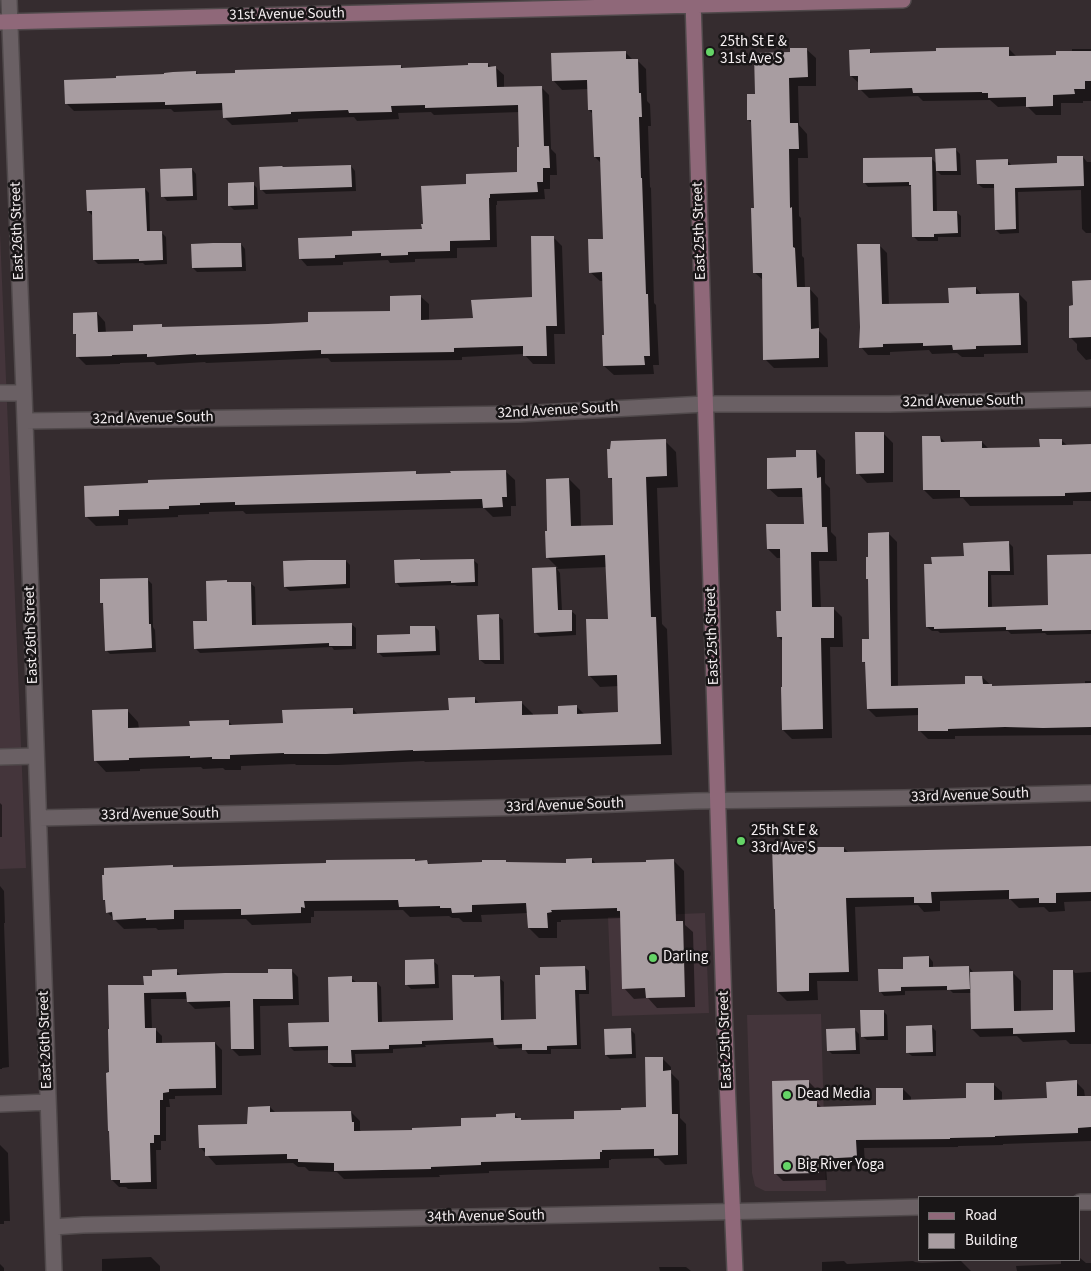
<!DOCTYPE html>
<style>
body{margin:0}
#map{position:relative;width:1091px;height:1271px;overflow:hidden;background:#352c2f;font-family:"Source Sans 3",sans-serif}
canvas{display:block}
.legend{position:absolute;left:918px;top:1196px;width:162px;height:65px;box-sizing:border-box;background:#191617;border:1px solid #716d6e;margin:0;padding:6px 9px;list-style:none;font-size:15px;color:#f5eff1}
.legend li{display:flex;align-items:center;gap:10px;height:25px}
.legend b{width:25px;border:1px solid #716d6e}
</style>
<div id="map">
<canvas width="1091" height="1271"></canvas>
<ul class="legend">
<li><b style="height:6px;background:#8f6879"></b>Road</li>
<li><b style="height:14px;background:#a89da1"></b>Building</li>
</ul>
</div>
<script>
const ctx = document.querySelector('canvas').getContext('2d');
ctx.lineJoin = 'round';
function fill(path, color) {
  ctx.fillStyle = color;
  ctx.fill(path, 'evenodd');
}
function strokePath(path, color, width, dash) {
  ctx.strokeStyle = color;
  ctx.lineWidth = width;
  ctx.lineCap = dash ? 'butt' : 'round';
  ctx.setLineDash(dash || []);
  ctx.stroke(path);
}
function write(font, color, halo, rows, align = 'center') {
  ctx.font = font + ' "Source Sans 3",sans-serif';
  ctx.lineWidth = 5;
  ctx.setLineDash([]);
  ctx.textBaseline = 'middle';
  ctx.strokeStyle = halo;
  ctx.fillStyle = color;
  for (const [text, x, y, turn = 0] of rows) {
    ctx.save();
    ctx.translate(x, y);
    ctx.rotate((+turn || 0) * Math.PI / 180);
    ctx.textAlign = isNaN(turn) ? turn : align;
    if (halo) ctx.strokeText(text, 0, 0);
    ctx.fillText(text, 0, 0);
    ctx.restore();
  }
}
fill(new Path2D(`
 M0,232L26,868L0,869Z
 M705,913L709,1013L612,1016L608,917Z
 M821,1014L826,1191H765L755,1186L752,1173L747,1015Z`), '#44353b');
fill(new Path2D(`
 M1008,48L1017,57L1057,56L1072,52V49H1091V101H1083V103H1061V115H1036L1027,106L998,107L990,100L923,101L918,96L869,98L860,89V84L851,76L869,51L873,54Z
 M806,49L816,58V86H798L799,125L807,134L808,158H798L799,216L801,218L802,256L804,258L805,288H809L818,298L819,331L827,339L828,367L774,368L765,359L764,281L754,272L755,210L752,123L748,120L757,95L791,53Z
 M625,52L633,60H637L646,69L647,101L650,104L651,126H648L650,187L651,188L654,303L656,305L659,365H653L654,374L614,375L604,366L605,336L604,281H600L590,272L604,240L601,163L595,157L593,114L589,110V89L562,90L553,80Z
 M488,64L492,68H496L504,75V88L541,87L549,95L551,149L556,154L557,175H550V189H544L545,199L497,201V205H496L497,247L457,248V258L415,259V262L390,263L388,260L343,262V265L307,266L300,258L353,237L423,230L468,186L518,173L521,148L520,112L434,115L431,112L398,113L399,119L357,121L354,117L298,119V122L232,125L224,117V110L174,112L171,109L74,111L66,103L118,79L196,72L199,75L401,66L404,69Z
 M956,150L960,154L961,175H941L936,170L937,213L956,212L961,216V237H938V241H918L914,237L913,186L868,187L864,182L931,158L937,164Z
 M1083,157L1087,162H1091V233H1086L1082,229L1081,190L1018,192L1019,233L1000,234L996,230L995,188H983L978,184L1007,160L1012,166L1058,165Z
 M351,166L355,171L356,191L266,194L261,189Z
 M192,169L196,174L197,200L167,201L163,196Z
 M253,184L257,188L258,209L234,210L229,205Z
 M145,189L149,193L150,233L161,232L166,237L167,264L145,265L143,263L98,264L94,260L93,216L88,211Z
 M553,237L562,246L565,334H554L555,364H533L524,354L462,357V360L331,362L328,358L206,363L205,362L157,365L154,362L120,363V364L86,365L78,357L77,337L75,334L97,313L105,322L106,333L135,332L161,326L164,329L310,323L392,312L420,296L429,304V321L474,319L534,299Z
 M241,244L245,249L246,271L197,272L193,268Z
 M879,245L887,253L889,305L950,304L976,288L982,295L1019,294L1027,302L1028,353L984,354V357H962L957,353L932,354L929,350L890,352V355H868L861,347Z
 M1091,282V359L1086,360L1077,350V344L1071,338L1074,307Z
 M883,433L893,443V482L867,483L858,473Z
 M940,437L946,443L982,442L989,449L1041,448L1061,440L1068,446H1091V501H1073V505L970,506L963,498L933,499L924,490Z
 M665,441L676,452L678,487L657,488L662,624L667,629L672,755L425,762L424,761L338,765H296L295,764L241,766V770H225L223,768L203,769L201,767L140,769V771L106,772L95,760L127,710L138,722L139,729L191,727L228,721L233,726L284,724L353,709L358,715L450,712L475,699L480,704L521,702L533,714V716L559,715L577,707L585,715L620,714L619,686L600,687L589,675L609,620L607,567L557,569L560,573L562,611H571L576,615V635L540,637L535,632L533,569L558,568L548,558L569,479L580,490L581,527L615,526L613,481L609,477Z
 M816,451L825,460V483L830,488L831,532L836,537L837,561H819L821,608H833L842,617L843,647H830L832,738L792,739L783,730V641L778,637L782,612L781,558H777L768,549L805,525L804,497H778L768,488L798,458Z
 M505,471L515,480L516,506H511V516L493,517L484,508L246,514L243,511L209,512V514L178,515V517L128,519V525L96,526L86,516L85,487L415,473L418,475Z
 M889,534L897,542L898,687L966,686L982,677L993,687L1085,685V681H1091V735L955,736V739H928L920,731L919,715L876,717L868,709L867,665L863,661L870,640V558Z
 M1009,543L1013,547L1014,575H991L992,608L1049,606L1091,554V634L1047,635L1045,633L1011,634L1008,631L940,633L938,631H932L927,627L965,557Z
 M473,560L478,564V586H457L455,585L400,587L396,582Z
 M346,561L350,565V588L290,591L285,587Z
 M147,579L152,584L153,627L155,630L156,652L110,654L106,650L104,606L102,603Z
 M250,583L255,587L256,626L351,624L356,628V649L334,650L332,647L200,653L196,649L195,622H208L228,584Z
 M498,616L503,620L504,664H485L480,660Z
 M435,627L439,631L440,655L383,657L378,652L411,635Z
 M0,803L2,805V837H0Z
 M811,842L817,848H844L849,853L1091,847V901L1064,902L1065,911L1049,912L1044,907L1019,908L1010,899L940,901V911L924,912L918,905L855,907L858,981H817L818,1000L787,1001L778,992Z
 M592,859L596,864L647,863L674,861L684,871L685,925L693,932L695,1007L657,1008L648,998L634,999L624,988L622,918L561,920V922H557V938H539L529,928L528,913L481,915L482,922H463L459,918H452L449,916L410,917L403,910L314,911V917H311V923L252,925L246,919L184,920V929L158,930L156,928L124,929L107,912L106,902L104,900L173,867L174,868L427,862L430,865L507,863L568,864Z
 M0,886L4,891L5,923H4L9,1067L2,1068V1069H0Z
 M929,957L933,962V968L969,967L973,972V973H1013L1021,981V1012L1054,1011L1073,971L1075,973L1091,972V1044H1070L1066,1040L1023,1042L1017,1036L980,1037L972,1029L971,993H953L950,990L905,991V995L884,996L880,991L904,970Z
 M433,961L438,965L439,988L411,989L407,985Z
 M584,967L589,971V994H579L581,1049H551V1054H528L524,1048L499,1049L495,1045V1042L425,1045L426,1047L393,1049V1053L355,1054L356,1067H334L329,1063V1050L294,1051L290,1047L330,1023L351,978L356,982L377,983L381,987L382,1023L454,1021L474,976L476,978H499L504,982V1021L537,1020Z
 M291,970L298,977L299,1005L260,1006L261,1055L239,1056L232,1049L231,1007L195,1009L188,1002V999H151L152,1029H155L162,1036V1045L215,1043L222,1050V1095L175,1096V1099H169L170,1107H166V1141H161V1150H156L157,1189H128L126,1187H119L112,1180L111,1133L109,1131L110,1074L145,986L176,971L182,976L270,974Z
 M883,1011L887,1015L888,1040H867L862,1036Z
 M931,1026L936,1031V1056H912L907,1052Z
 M630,1029L635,1034L636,1058L610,1059L606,1055Z
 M855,1030L859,1034L860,1054H832L828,1050Z
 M662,1058L671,1067V1073L679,1081L680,1118L686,1124L687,1164L665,1165L658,1158L611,1159V1160H609V1168L489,1171V1173L439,1175L440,1177L344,1179L337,1172L309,1171L305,1167H298L293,1163L216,1165L200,1147L248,1126L270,1107L276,1113L351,1112L360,1121V1130L362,1132L413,1131L462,1128L514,1114L522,1121L575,1120L622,1111L647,1108Z
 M809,1082L817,1090V1103L822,1108L877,1107L903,1089L911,1097V1101L968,1099L993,1084L1002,1092V1101L1048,1099L1076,1082L1084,1090L1085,1097H1091V1141L1003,1144V1145L958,1146V1147L864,1148L865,1165L826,1167L827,1180L783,1181L775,1173Z
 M0,1145L8,1153L10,1221H4V1224H0Z
 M151,1257L160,1266V1271H102V1259Z
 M1080,1258L1086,1263H1091V1271H1017L1016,1266L1061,1264V1260H1080Z
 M844,1261L847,1264L913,1261L915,1262L922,1263L961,1261L971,1271H822V1262Z
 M0,1264L4,1268V1271H0Z
 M659,1267H686L691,1271H660Z`), '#0007');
fill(new Path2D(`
 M1009,47V56L1056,55V51H1091V81H1085V89H1074L1075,94L1053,95V106L1026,107V97L988,98V93H982V92L913,93L912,88L858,90V76H850L849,50L870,49V53L936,51V48Z
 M790,48H807L808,77L789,78L790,123H798L799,149H789L790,208L792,207L793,247L795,248L797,287H810L811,329L819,328V358L763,360L762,273H753L751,208H754L751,120H747V94H755L754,53L790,52Z
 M626,51V59H638L639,93H641L642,117H639L641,178H642L646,294H648L650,356H644L645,365L603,366L602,335H604L602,272L589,273L588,239H603L600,157H594L592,110H588L587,80L552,81L551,53Z
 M468,63H488V67L496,66L497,87L542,86L544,146H549L550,168H543V182H537L538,192L490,194V198H489L490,240L450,241V251L408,252V255L381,256V253L335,255V258L299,259L298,238L352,236V231L422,229L421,224H423L421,186L466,184V174L517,172V147H519L518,105L425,108V105L391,106L392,112L349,113L348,110L291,112V114L223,118L222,103L165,105V102L65,104L64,80L116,78V76L164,74V73L173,72L196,71V74L235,73V70L401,65V68L468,65Z
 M956,148L957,171H936L935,149Z
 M1057,156H1083L1084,186L1015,188L1016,229L995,230L994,184H977L976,160L1008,159V165L1057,163Z
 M932,157L933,211H957L958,233L934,234V237H912L911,185H909V182L863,183V158Z
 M351,165L352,187L260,190L259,167L282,166L283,167Z
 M192,168L193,196L161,197L160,169Z
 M254,182V205L228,206V183Z
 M145,188L147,231H162L163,260L139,261V259L93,260L92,211H87L86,190Z
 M531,236H554L557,326H546L547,356H523V346L454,348V352L321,354V350L196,355V354L147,357V354L112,355V356L76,357V334H73V313L97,312L98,332L133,331V325L162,324V327L268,324L308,322V312L390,311V296L421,295V320L473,318L471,300L532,297Z
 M213,243H241L242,267L192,268L191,244Z
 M857,244H880L882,304L949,303L948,288L976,287V294L1019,293L1021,345L976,346V349L953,350L952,345L923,346V343L883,344V347L859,348L860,327Z
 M1091,280V337L1069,338V306L1073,305L1072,281Z
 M855,432H884V473L856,474Z
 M922,436H940L941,442L982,441V448L1040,447L1039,439H1062V445L1091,444V492L1065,493V496L960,497V490H923Z
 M666,439L667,476L646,477L651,617H656L661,744L413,751V750L326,754H284V753L230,755V759H212V757L190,758V756L129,758V760L94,761L92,710L128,709V728L190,726L189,721L229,720V725L283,723L282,710L353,708V714L449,710L448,698L475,697V703L522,701V715L558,714V706L577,705V714L618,712L617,675L588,676L586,619H608L605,555L546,558L545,531H547L546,479L569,478L571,526L613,525L612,478H608L607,449H610L611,441Z
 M796,450H816L817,478L821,477L822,527H827L828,552H811L812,607H834V638H821L823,729L782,730L781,687H782V637H777L776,611H781L780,549H767L766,524H804L802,488L767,489V458L796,457Z
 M506,470L507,497H502L503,507L483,508L482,499L235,505V502L200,503V505L169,506V509L119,510V516L85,517L84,486L148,483V480L416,471V474L451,473L450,471Z
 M889,532L891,686L965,684V676H982L983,684H992V686L1091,683V727L1043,728L1005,727L948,729V731H918V708L867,709L865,662H862V639H869L868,579H866V557H868V533Z
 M1009,541L1010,571H988V607L1048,605L1047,555L1091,554V630L1042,631V629L1006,630V627L934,629V627H926L924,564H932L931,557L964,556L963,543Z
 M420,559V560L474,559L475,582L451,583V581L395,583L394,560Z
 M309,560H346V584L284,587L283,561Z
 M556,567L558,610H572V631L534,633L532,568Z
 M148,578L149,624H151L152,648L105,651L103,603H100V579Z
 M227,580V582H251L252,625L352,623V646H329V643L194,649L193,621H207L206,581Z
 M499,614L500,660H479L477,615Z
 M410,626H435L436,651L377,653V635L410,634Z
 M811,841V847H844V852L1091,846V892L1056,893V903H1039V898L1009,899V890L931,892L932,903H914V897L846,898L849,972L809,973V991L777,992L775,909H774L772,845H779L778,842Z
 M592,858V863L646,862V860L674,859L676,921H683L685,997L646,998L645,988L622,989L620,911H617V908L551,910L552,912L547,913L548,928H528L526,903L472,905V912L452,913L451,908H440V906L399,907L398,900L304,901L305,908L301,907V913L241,915V909H239L174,910V919L146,920V918L113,920L112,912L106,913L105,900H103L102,875H104V868L173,865V867L282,864L326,863V860L415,859V861L427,860L428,864L482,862V860H506V862L566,863V859Z
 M929,956V967L969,966L970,989L947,990V986L901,987V991L879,992L878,969H903V957Z
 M434,959L435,984L405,985V960Z
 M585,966L586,990H575L577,1045L547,1046V1050H522V1044L494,1045L493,1038L422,1041V1044L389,1045V1049L351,1050L352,1063H328V1046L289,1047L288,1023L329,1022L328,977L352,976V982H377L378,1022L453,1020L452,975H474V977L500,976L501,1020L536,1019L535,975H540V967Z
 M177,969V975L225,973H268V969H292L293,999H253L254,1049H231L230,1001L187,1002L186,992L144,993L145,1028H156V1043L215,1042L216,1088L169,1089V1092L163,1093V1100H160V1135H154V1143H150L151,1182L120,1183V1180H111L109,1131H108L106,1073L109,1072L108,1029H109L108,985H144L143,976H152V970Z
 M1053,970H1073L1075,1032L1013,1034V1028L971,1029L970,972L1013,971L1014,1011L1053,1010Z
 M860,1010H884V1036L861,1037Z
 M932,1025L933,1052L906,1053V1026Z
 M631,1028L632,1054L605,1055L604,1029Z
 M855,1028L856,1050L827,1051L826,1029Z
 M645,1057H663V1071L671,1070L672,1114H678V1155L654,1156V1149L602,1150V1152H600V1159L481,1162V1165L431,1167V1169L334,1171V1163L298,1162V1159H287V1154L205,1156V1148H199L198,1125L247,1124L248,1107L270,1106V1112L351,1111L352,1122H354V1131L412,1130V1128L461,1126V1118L496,1117V1114L515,1113V1118H521V1120L574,1119V1111L621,1110V1108L646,1107Z
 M809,1080V1101H817V1107L876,1105V1088H903V1100L966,1098V1083H994V1100L1047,1098L1046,1082L1077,1080V1096H1091V1127L1078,1128V1133L995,1136V1137L950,1138V1139L856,1140L857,1157L818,1159L819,1173L774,1174L772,1081Z`), '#a89da1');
const street = new Path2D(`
 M9,0L24,393L54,1271
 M0,393H24
 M25,421L518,414L705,404H889L1091,399
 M0,757L36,756
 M39,818L536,807L695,801L903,798L1091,793
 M0,1104L48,1102
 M1080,1202H1091
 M53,1227L83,1225L760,1211L920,1207`);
const secondary = new Path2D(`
 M693,0L724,1007L735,1271
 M0,22L903,0`);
strokePath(street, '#50494b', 18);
strokePath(secondary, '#50494b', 18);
strokePath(street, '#6a6064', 15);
strokePath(secondary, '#8f6879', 15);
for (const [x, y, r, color] of [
 [710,52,5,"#65d467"],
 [741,841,5,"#65d467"],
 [653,958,5,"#65d467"],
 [787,1095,5,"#65d467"],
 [787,1166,5,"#65d467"]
]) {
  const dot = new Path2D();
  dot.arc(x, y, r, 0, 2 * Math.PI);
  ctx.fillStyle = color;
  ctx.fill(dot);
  strokePath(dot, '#191617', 2);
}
write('15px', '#f5eff1', '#191617', [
 ["31st Avenue South",287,15,-1],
 ["East 26th Street",18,231,-92],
 ["East 25th Street",700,231,-92],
 ["32nd Avenue South",963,402,-1],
 ["32nd Avenue South",558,411,-3],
 ["32nd Avenue South",153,419,-1],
 ["East 26th Street",32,635,-92],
 ["East 25th Street",713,636,-92],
 ["33rd Avenue South",970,796,-2],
 ["33rd Avenue South",565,806,-2],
 ["33rd Avenue South",160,815,-1],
 ["East 26th Street",46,1040,-92],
 ["East 25th Street",726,1040,-92],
 ["34th Avenue South",486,1217,-1]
]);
write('15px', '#f5eff1', '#191617', [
 ["25th St E &",720,43],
 ["31st Ave S",720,60],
 ["25th St E &",751,832],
 ["33rd Ave S",751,849],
 ["Darling",663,958],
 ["Dead Media",797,1095],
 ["Big River Yoga",797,1166]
], 'left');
</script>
